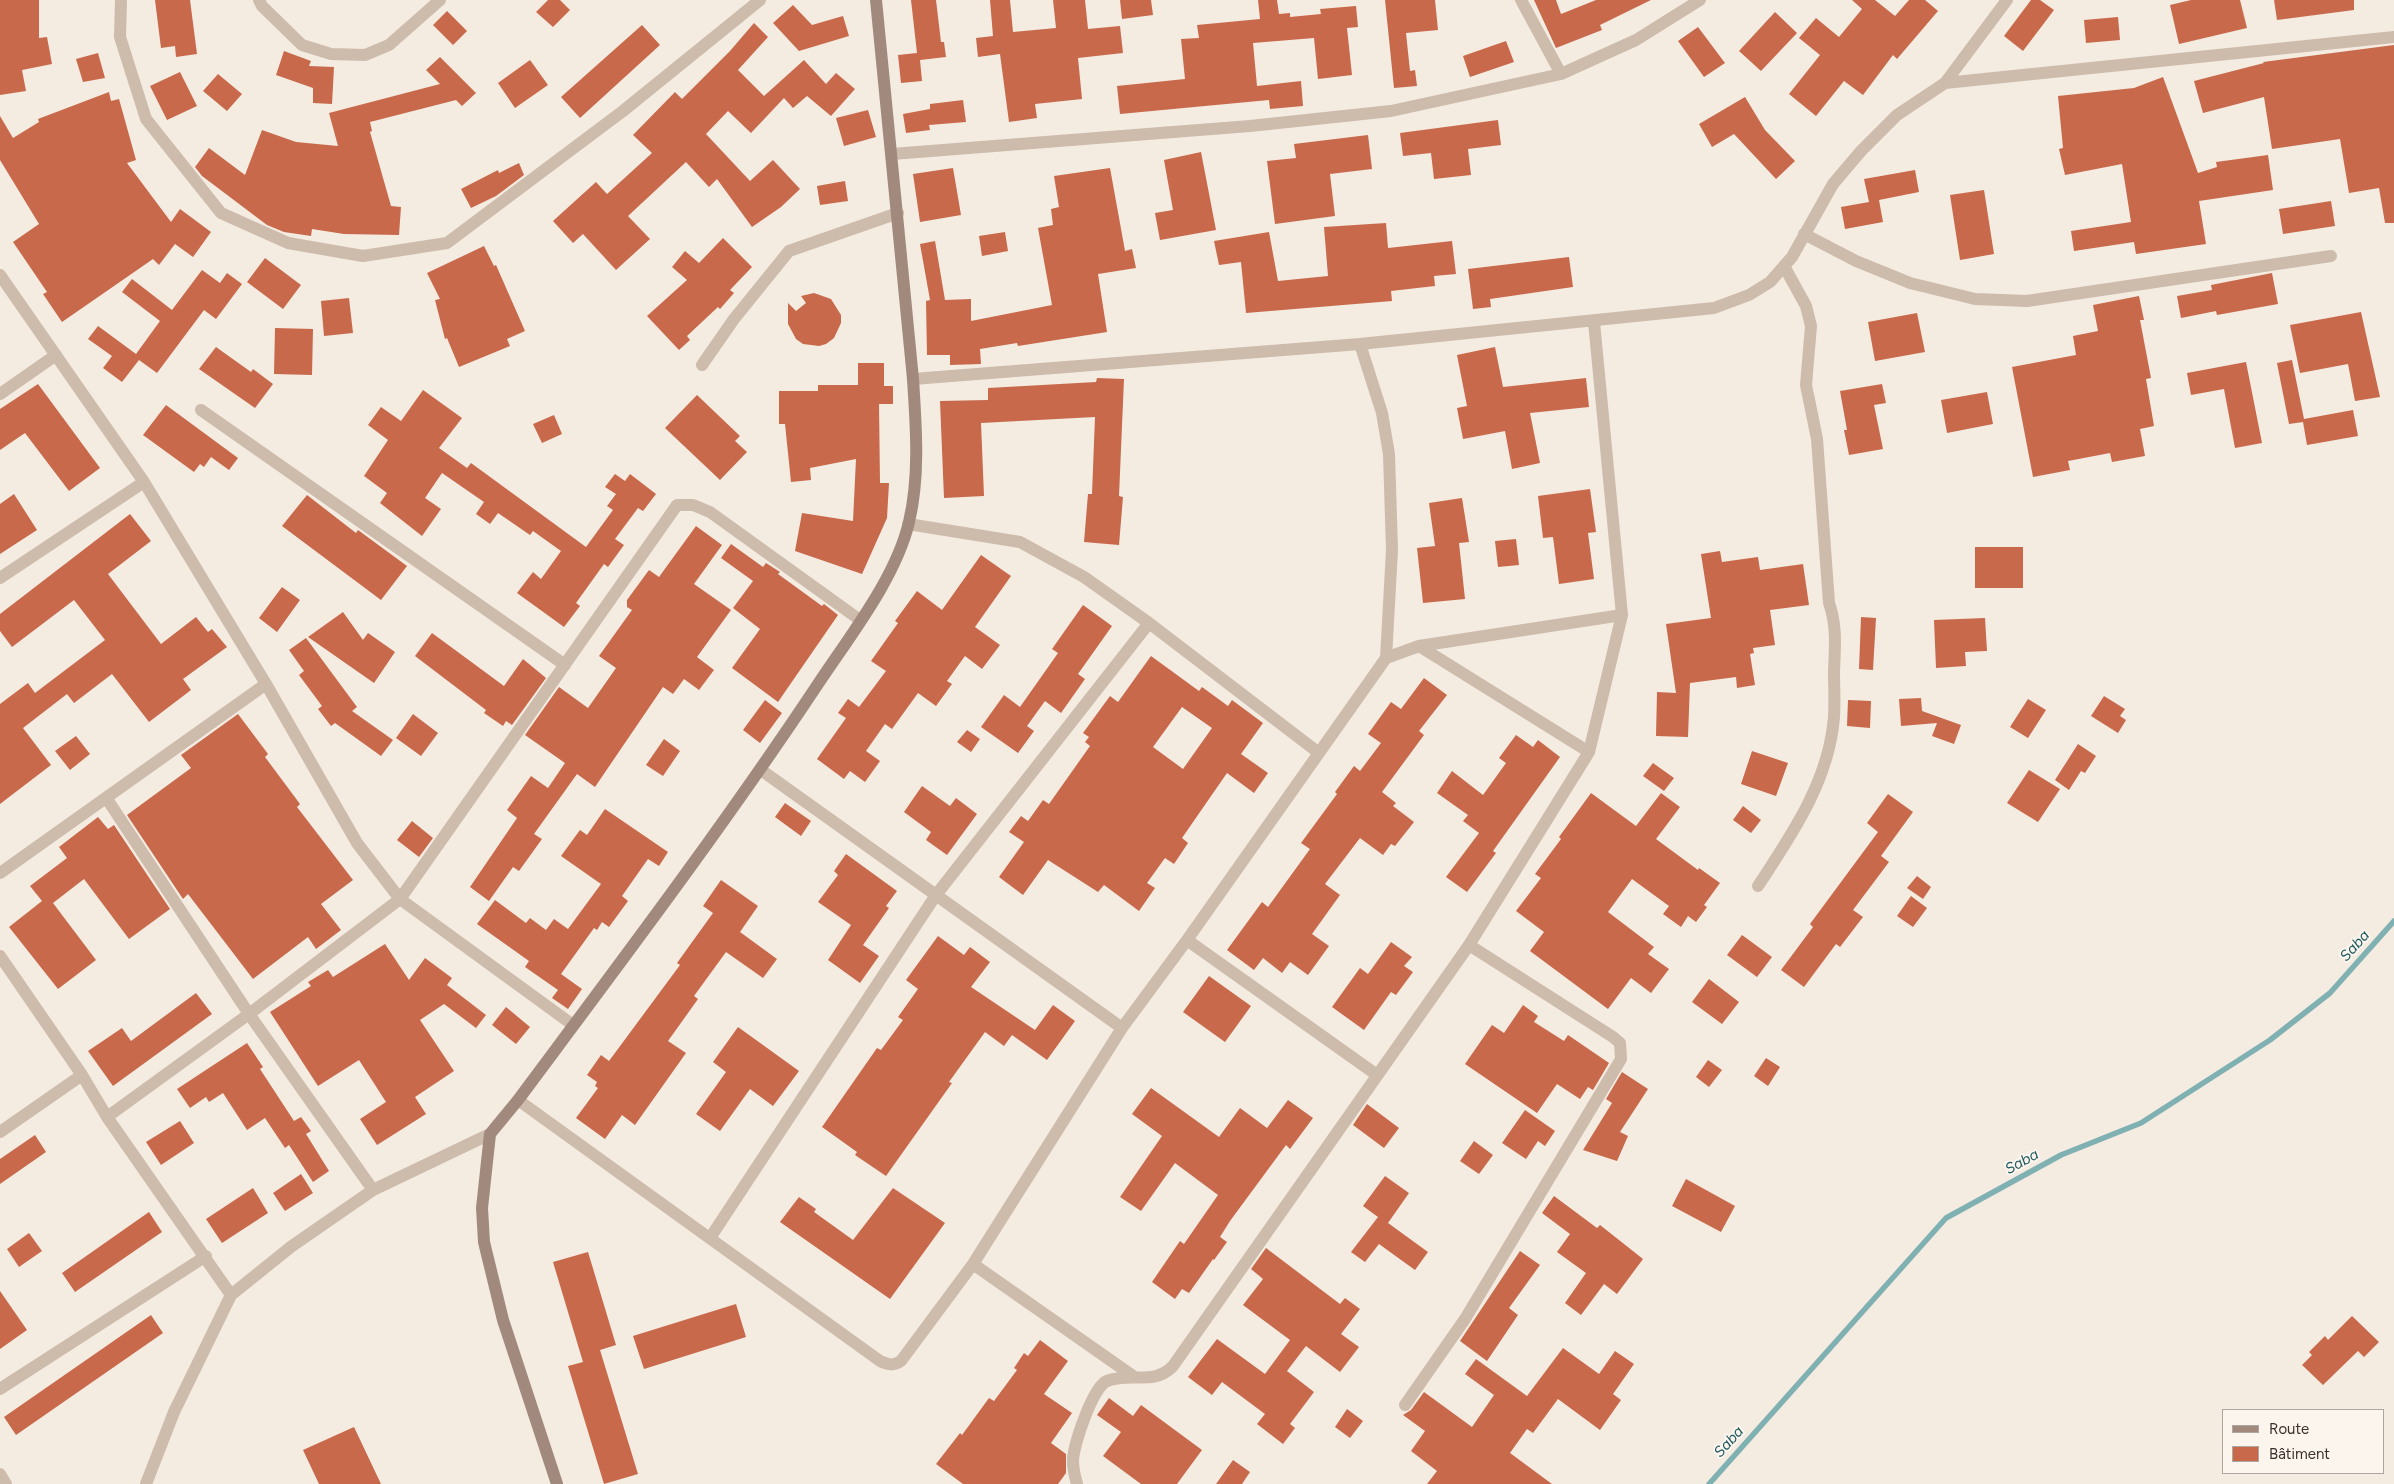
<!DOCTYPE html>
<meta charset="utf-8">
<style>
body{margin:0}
#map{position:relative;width:2394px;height:1484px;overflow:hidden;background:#f4ebe1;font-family:Figtree,sans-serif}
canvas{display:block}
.legend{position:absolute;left:2222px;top:1409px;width:162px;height:65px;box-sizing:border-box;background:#fbf5ee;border:1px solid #aea6a0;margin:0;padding:6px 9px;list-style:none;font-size:15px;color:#3b302b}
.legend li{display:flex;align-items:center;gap:10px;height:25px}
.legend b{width:25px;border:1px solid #aea6a0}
</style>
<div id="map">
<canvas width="2394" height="1484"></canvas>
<ul class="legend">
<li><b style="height:6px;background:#a18a7d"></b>Route</li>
<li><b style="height:14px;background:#c8694b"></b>Bâtiment</li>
</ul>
</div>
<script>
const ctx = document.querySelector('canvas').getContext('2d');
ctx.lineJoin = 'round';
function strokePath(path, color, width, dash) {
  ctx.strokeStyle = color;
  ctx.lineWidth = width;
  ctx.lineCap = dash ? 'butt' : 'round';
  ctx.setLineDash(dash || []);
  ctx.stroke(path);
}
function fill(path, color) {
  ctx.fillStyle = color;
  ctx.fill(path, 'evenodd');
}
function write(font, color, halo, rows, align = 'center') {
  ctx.font = font + ' Figtree,sans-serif';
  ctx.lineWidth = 4;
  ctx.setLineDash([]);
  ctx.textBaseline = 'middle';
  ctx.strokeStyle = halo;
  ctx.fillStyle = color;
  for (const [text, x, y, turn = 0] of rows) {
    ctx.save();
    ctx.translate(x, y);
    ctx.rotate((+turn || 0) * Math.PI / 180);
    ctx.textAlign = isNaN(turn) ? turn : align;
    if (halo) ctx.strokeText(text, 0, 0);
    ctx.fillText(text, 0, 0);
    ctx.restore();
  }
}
strokePath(new Path2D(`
 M1709,1484L1946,1218L2061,1155L2141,1123L2270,1040L2330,993L2394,921`), '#7fb0b2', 5.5);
fill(new Path2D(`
 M0,0H39V38L47,37L52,64L22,70L26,91L0,95Z
 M155,0H190L197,54L176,57L175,46L161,48Z
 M548,0H560L570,10L553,27L536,12Z
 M911,0H936L941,42H944L946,57L920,60L922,81L901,83L898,55L917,53Z
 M990,0H1010L1013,32L1056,28L1053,0H1085L1088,29L1120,26L1123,53L1078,58L1082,99L1035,104L1037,118L1009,122L1000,54L978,57L976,38L993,36Z
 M1120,0H1151L1153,15L1122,19Z
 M1258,0H1277L1279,14L1290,13V17L1321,14L1320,9L1356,6L1358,27L1347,28L1352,75L1318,79L1314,38L1253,43L1257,86L1301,81L1303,106L1270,109L1269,100L1120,114L1117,86L1185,79L1181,39L1199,38L1197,25L1260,19Z
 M1385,0H1435L1438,30L1406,33L1410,71L1415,70L1417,86L1394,88Z
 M1534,0H1556L1561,14L1596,0H1651L1600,25L1602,30L1556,48Z
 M1852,0H1875L1895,16L1909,0H1925L1938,11L1897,59L1893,55L1863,95L1844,81L1816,116L1789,94L1820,55L1799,38L1816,18L1839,37L1862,9Z
 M2031,0H2040L2054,10L2023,51L2004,36Z
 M2191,0H2240L2247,28L2179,44L2170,5Z
 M2274,0H2354V10L2277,20Z
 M793,5L812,25L843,16L849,36L799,51L773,23Z
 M447,11L467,31L453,45L433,25Z
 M1775,12L1797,33L1761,71L1739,51Z
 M2118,17L2120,40L2086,43L2084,20Z
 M754,23L768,37L738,70L764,96L804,60L826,84L836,73L855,89L831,116L807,96L793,108L784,98L751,133L728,111L706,134L750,181L773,160L800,189L781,207L752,227L717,179L709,187L686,162L628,216L650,239L616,270L583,234L573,243L553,221L596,182L607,194L652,153L633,135L675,92L682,99L730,51Z
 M642,25L660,45L580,118L561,97Z
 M1698,27L1725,63L1704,77L1678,41Z
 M1506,41L1514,62L1470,77L1463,56Z
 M2394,45V223H2385L2379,188L2349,193L2340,139L2272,149L2264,97L2203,113L2194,81L2264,63L2263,62Z
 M284,51L311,61L309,66L334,67L332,104L313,103V88L276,75Z
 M98,53L105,78L83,82L76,59Z
 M440,57L476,93L462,106L456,100L370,122L372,131L370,132L391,206L401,207L399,235L344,234L312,229L311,236L284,232L267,225L202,176L195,167L209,148L245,175L262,130L296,142L338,146L329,113L440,84L426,70Z
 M530,60L548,85L515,108L498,83Z
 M180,72L197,106L167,120L150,86Z
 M218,74L242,94L227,111L203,91Z
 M2163,77L2198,173L2217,167L2216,162L2268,155L2273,190L2199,201L2206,244L2136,254L2134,242L2074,251L2071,231L2131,222L2122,164L2065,175L2059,149L2063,148L2058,96L2134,88Z
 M109,92L111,101L119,99L136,160L127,163L171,222L180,209L211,232L193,257L175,244L159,265L153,259L62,322L43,294L47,292L13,242L39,224L0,160V116L13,138L39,122L38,119Z
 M1745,97L1765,130L1795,161L1776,179L1734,134L1712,147L1699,124Z
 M963,100L966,122L929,125L930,130L906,133L903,114L930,109V104Z
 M868,110L876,137L844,146L836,118Z
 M1498,120L1501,145L1468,149L1471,175L1434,179L1431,153L1403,156L1400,133Z
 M1368,135L1372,169L1330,174L1335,216L1275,224L1267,161L1296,158L1294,144Z
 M1201,152L1216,230L1160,240L1155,213L1173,210L1164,160Z
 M519,163L524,175L496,196L471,208L461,189L498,170L499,173Z
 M953,168L961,215L920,222L913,174Z
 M1110,168L1125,251L1132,249L1136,268L1098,274L1107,332L1018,346L1017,343L980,349L981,364L950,365V355H927L926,301L930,300L920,244L935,241L945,300L971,299V321L1052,305L1038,228L1053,225L1051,209L1059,207L1054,176Z
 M1915,170L1919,192L1879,200L1883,222L1845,229L1841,207L1869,202L1864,179Z
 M845,181L848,201L820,205L817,186Z
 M1984,190L1994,254L1960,260L1950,195Z
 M2331,201L2335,226L2283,234L2279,209Z
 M1386,223L1388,248L1452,241L1456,274L1434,276L1435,286L1391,291L1392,301L1246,313L1241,262L1219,265L1214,241L1269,232L1278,281L1328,276L1324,227Z
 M1005,232L1008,251L982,256L979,236Z
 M723,238L752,267L730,290L734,293L720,309L718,307L687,336L690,340L679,350L647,316L687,280L672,267L685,251L699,263Z
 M484,246L494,266L496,265L525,331L507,339L510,346L459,367L447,338L445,339L435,300L440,299L427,273Z
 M1569,257L1573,287L1490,299L1491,307L1473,309L1468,269Z
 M265,258L301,285L283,309L247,282Z
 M202,270L220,283L227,273L242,284L216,319L204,310L157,373L139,360L122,382L103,368L112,356L88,339L98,326L136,354L160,321L122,292L132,279L172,310Z
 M2272,273L2278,304L2217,315L2216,311L2181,318L2177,296L2212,290L2211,285Z
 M814,293L831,299L841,315V323L834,338L826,344L819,346L803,344L796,339L788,324V303L796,311L806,303L801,296Z
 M2139,296L2144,320H2140L2151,378L2146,379L2154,426L2140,429L2145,456L2112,462L2110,453L2068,461L2070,470L2033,477L2012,367L2076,355L2073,336L2098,331L2093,305Z
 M349,298L353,333L324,336L321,301Z
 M2361,312L2380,397L2355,401L2348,364L2300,373L2290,325Z
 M1917,313L1925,352L1875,361L1868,322Z
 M275,328L313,329L312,375L274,374Z
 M216,347L251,372L253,369L273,384L255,408L199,369Z
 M1495,347L1503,387L1586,378L1589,407L1530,413L1540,463L1512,469L1505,431L1463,439L1457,408L1467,406L1457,355Z
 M2292,360L2304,419L2353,410L2358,436L2307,445L2303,422L2289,424L2277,363Z
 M2246,362L2262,443L2235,448L2224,389L2191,395L2187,373Z
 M858,363H884V386H893V404H879L880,483H889L887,518L862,574L795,551L802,513L853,521L856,459L810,468L811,480L791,482L785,424H779V391H818V385H858Z
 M1097,378L1124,379L1119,496L1123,497L1119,545L1084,542L1088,494H1092L1095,417L981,423L984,496L944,498L940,401L988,400V388L1096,382Z
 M38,384L100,468L69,491L25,433L0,450V409Z
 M1882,384L1886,403L1874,405L1883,449L1849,455L1844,430H1847L1840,391Z
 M423,390L462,418L439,448L467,468L471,463L586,547L613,510L607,506L616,494L605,487L615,474L625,481L630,474L656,494L643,511L638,508L615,539L624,545L608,567L604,564L576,603L580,606L564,627L517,593L533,572L541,579L561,551L533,531L530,535L498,513L490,524L476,514L484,502L442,473L425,498L441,509L422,536L380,503L387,493L364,476L388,440L368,425L381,407L401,421Z
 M1987,392L1993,424L1947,433L1941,400Z
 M697,395L740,436L735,441L747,452L720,480L665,428Z
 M166,405L238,458L229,470L211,457L204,467L200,464L194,472L143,435Z
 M554,415L562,434L542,443L533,424Z
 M1590,489L1596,532L1588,533L1594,579L1559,584L1553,537L1543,538L1538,496Z
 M14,494L37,530L0,554V504Z
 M307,495L356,533L358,530L407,566L381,600L282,526Z
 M1462,498L1469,542L1459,543L1465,599L1423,603L1417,548L1435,546L1429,503Z
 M130,514L151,541L108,574L161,644L196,617L208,632L212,629L227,647L183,679L191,690L149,722L112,674L74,703L67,694L23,728L51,765L0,804V704L28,683L35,693L105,640L74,600L12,647L0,631V614Z
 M696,526L722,545L694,584L731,610L697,657L714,670L699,690L684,679L673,694L663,687L595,787L577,774L534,834L542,839L519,871L513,867L489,901L470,887L517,818L507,810L531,776L548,788L565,763L525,735L559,687L588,708L616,668L599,656L632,610L627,607V600L649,570L659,577Z
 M1516,539L1519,565L1498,567L1495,541Z
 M731,544L763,567L766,563L780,572L778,574L822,606L824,604L838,615L778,702L732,668L760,629L733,608L753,581L721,558Z
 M1975,547H2023V588H1975Z
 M1720,551L1722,562L1758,557L1760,570L1803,564L1809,605L1770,610L1775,645L1753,648L1754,653L1750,654L1755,685L1737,688L1736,677L1690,683L1688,737L1656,736L1657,692L1676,693L1666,624L1711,618L1701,554Z
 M981,555L1011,576L975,627L1000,645L982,669L965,656L947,681L952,684L936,706L918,693L892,729L885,724L866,751L880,761L865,782L850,771L844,779L817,759L846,718L838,713L848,699L859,707L886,671L871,661L898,623L895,621L917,591L942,610Z
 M282,587L300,600L277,632L259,618Z
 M1083,605L1112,626L1078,674L1085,679L1061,713L1045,701L1027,726L1034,731L1018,753L981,727L1004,695L1020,707L1058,653L1052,649Z
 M343,612L363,640L368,633L395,652L374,683L308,637Z
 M1861,617L1876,618L1873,670L1859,669Z
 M1985,618L1987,651L1965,652L1966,666L1936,668L1934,620Z
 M432,633L504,686L523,659L546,678L512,725L506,721L503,726L484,713L486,710L415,656Z
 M306,638L357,707L352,711L393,740L381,756L335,723L331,726L318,709L322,706L299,675L304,671L289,650Z
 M1151,656L1199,691L1202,687L1228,706L1232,700L1263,723L1241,754L1268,773L1254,793L1227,773L1182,838L1188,843L1174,864L1165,858L1147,883L1155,888L1139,911L1104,885L1098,892L1048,860L1023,895L999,877L1024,842L1009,832L1021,816L1028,821L1043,800L1049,804L1090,746L1085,742L1089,737L1083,733L1110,696L1118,702ZM1182,707L1212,728L1183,769L1153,747Z
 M1424,678L1447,695L1419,731L1424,735L1382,792L1396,803L1393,806L1414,822L1395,846L1391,844L1383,855L1360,838L1325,884L1340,895L1312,934L1329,946L1308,975L1290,962L1282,973L1263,958L1254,970L1227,950L1262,902L1268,907L1310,849L1301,843L1337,794L1335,792L1354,766L1360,771L1381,743L1368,734L1391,702L1401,709Z
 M2104,696L2125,709L2120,716L2126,720L2118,733L2091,716Z
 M1921,698L1922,711L1961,725L1954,744L1932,736L1937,723L1901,726L1899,699Z
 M2028,699L2046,710L2028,738L2010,727Z
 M765,700L782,713L760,743L743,730Z
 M1848,700L1871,701L1870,728L1847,726Z
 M238,714L268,754L265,757L300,804L297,807L353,880L321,904L341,930L316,949L308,937L253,979L188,894L183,899L127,815L191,768L181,755Z
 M413,714L438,733L421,756L396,738Z
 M967,730L980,739L971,752L957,742Z
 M1516,735L1533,747L1538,740L1560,757L1493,851L1496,853L1467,892L1446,877L1479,833L1463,821L1468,815L1437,793L1452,771L1483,795L1506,763L1499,758Z
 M76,736L90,754L70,770L55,751Z
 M664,739L680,751L663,776L646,765Z
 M2078,744L2096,756L2085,773L2081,771L2069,790L2055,780Z
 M1752,751L1788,763L1776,796L1741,784Z
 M1653,763L1674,778L1664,791L1643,776Z
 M2029,770L2060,789L2038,822L2007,803Z
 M922,786L950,806L956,798L977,814L947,855L926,840L931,832L904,812Z
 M1591,793L1636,826L1661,793L1680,807L1656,839L1698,870L1699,868L1720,883L1704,905L1707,907L1696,922L1688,916L1681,927L1663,914L1669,906L1632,879L1608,912L1654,947L1648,954L1669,969L1651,993L1631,978L1608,1009L1530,951L1544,932L1516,911L1541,878L1535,874L1561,839L1559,837Z
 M1888,794L1913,812L1881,856L1889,862L1853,910L1863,917L1840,947L1836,944L1804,987L1781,970L1813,927L1810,924L1878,832L1867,823Z
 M785,803L811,821L801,836L775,817Z
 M1743,806L1761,820L1751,833L1733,820Z
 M605,809L668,852L659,866L648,859L622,896L628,901L609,927L602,922L597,930L594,928L561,974L582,989L568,1009L552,998L558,990L525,967L529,961L477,924L495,900L526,923L530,918L546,930L554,919L568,929L601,884L561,856L580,830L587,835Z
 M98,817L108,829L114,825L170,909L129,939L84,879L53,903L96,960L58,989L9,927L42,901L30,886L67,858L59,847Z
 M412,821L433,838L419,857L397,840Z
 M846,854L897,891L886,906L889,908L863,945L879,956L860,983L828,960L851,925L818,902L838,875L834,871Z
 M1917,876L1931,887L1923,899L1907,888Z
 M721,880L758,906L740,932L777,959L763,978L726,952L694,996L698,999L668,1041L686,1053L635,1125L622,1115L605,1139L576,1118L598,1088L595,1086L597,1082L587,1075L601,1055L609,1061L680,965L677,963L713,913L703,906Z
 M1911,896L1927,908L1913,927L1897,916Z
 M1742,935L1772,957L1757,977L1727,955Z
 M938,936L964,955L970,947L990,962L971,987L1035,1030L1053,1005L1075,1021L1047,1060L1012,1035L1004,1046L985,1032L949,1082L952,1083L886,1176L855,1155L857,1152L822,1127L877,1048L881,1050L903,1020L898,1017L918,989L906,980Z
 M1391,942L1412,957L1404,966L1413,972L1396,995L1391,992L1364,1030L1332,1007L1360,968L1368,974Z
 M385,944L409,980L425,958L452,978L447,985L486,1015L476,1028L444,1004L420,1020L454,1071L415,1097L426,1114L377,1145L360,1119L386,1102L359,1060L318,1086L270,1012L311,986L308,982L328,970L333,977Z
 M1209,976L1251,1006L1225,1042L1183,1012Z
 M1709,979L1739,1002L1722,1024L1692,1002Z
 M196,993L212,1014L113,1086L88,1051L122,1028L131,1041Z
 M1523,1005L1538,1016L1534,1022L1564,1041L1568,1035L1609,1063L1593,1090L1588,1087L1580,1099L1557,1084L1537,1113L1465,1064L1492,1025L1504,1033Z
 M506,1007L530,1027L516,1044L492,1025Z
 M738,1027L799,1071L773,1106L750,1089L720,1131L696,1114L726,1072L713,1062Z
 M247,1043L263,1067L260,1069L294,1121L301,1117L311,1131L306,1134L329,1171L313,1182L289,1145L285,1148L265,1118L247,1130L223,1093L209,1102L206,1097L190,1108L177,1089Z
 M1766,1058L1780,1067L1768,1086L1754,1076Z
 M1708,1060L1722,1070L1709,1087L1696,1077Z
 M1622,1072L1648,1089L1620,1132L1628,1136L1617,1161L1583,1150L1612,1103L1606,1099Z
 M1151,1088L1219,1137L1240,1108L1267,1128L1288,1100L1313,1118L1290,1149L1286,1145L1230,1221L1220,1237L1227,1242L1214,1260L1213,1259L1189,1293L1182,1289L1175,1299L1152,1282L1180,1241L1184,1244L1218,1195L1175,1163L1141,1211L1120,1197L1162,1136L1132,1114Z
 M1367,1104L1399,1128L1384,1148L1353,1125Z
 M1525,1110L1555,1131L1545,1146L1538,1141L1526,1159L1502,1143Z
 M180,1121L194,1143L161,1165L146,1142Z
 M35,1135L46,1152L0,1184V1159Z
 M1474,1141L1493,1155L1479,1174L1460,1161Z
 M301,1174L313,1193L285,1211L273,1193Z
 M1385,1176L1409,1193L1388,1223L1428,1252L1415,1270L1379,1244L1365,1262L1351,1252L1378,1217L1363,1206Z
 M1686,1179L1735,1206L1721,1232L1672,1206Z
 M253,1188L268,1213L222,1243L206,1219Z
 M893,1188L945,1223L890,1299L780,1222L799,1197L816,1209L814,1212L853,1240Z
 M1554,1196L1597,1228L1600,1225L1643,1259L1617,1294L1604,1284L1581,1315L1565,1303L1586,1273L1557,1252L1570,1234L1542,1213Z
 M149,1212L162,1232L75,1292L62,1273Z
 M29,1233L42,1251L19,1267L7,1249Z
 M1266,1248L1340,1304L1345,1298L1360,1309L1341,1334L1359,1347L1340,1372L1306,1346L1287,1371L1314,1392L1290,1424L1295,1428L1283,1444L1257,1424L1265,1414L1222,1382L1212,1395L1188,1377L1217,1339L1265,1374L1290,1340L1243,1305L1263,1279L1251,1269Z
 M1520,1251L1540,1265L1509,1308L1518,1315L1487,1361L1460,1341Z
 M588,1252L616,1345L600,1350L638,1474L604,1484L568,1366L583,1362L553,1262Z
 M0,1291L27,1330L0,1349Z
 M736,1304L746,1337L644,1369L633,1336Z
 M151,1315L163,1333L16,1435L4,1417Z
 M2352,1316L2379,1342L2364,1357L2358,1351L2323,1385L2302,1365L2312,1355L2309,1352L2325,1336L2328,1340Z
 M1040,1340L1068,1361L1044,1394L1072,1413L1051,1443L1066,1454V1473L1058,1484H963L936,1464L960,1433L962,1435L989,1398L994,1401L1017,1370L1014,1368L1024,1353L1028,1356Z
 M1563,1348L1599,1374L1615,1351L1634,1364L1613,1394L1621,1400L1600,1430L1558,1399L1533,1433L1527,1429L1510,1453L1552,1484H1427L1437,1471L1411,1451L1425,1431L1403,1415L1411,1410L1424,1392L1472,1427L1494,1395L1465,1374L1476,1359L1527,1396Z
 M1109,1398L1133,1416L1141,1405L1202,1450L1177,1484H1141L1103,1456L1121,1432L1097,1415Z
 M1347,1409L1363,1421L1350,1438L1335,1427Z
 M354,1427L381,1484H319L303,1450Z
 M1233,1460L1250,1472L1242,1484H1216Z`), '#c8694b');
strokePath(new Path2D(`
 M121,0L120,37L146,119L221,213L288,243L363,256L447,243L623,111L760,0
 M259,0L262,6L302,45L331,54L365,55L389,45L440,0
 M1521,0L1561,74
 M1945,83L2394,37
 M892,154L1250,126L1391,111L1561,74L1636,40L1700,0
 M1804,234L1856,261L1910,283L1975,299L2027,301L2331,256
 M0,275L144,482L266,684L357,843L400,899L573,1025
 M702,365L734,319L789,251L898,213
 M913,379L1360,344L1714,308L1749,295L1770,282L1792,257L1833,184L1861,151L1897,115L1945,83L2007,0
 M0,394L56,355
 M201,410L565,665
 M908,524L1020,542L1084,577L1149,623L1319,753
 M0,578L144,482
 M1419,646L1589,752
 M1386,658L1419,646L1622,615
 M761,770L1122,1028
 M107,799L249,1014L373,1190
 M0,873L266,684
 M1758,886C1792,834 1829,781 1834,717C1835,701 1834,686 1834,671C1835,647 1837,625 1829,603L1817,439L1806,385L1811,326L1806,306L1784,266
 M1187,940L1377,1075
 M0,956L82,1075L107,1117L231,1295
 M518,1100L880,1361C889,1365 893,1366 901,1361L973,1264L1122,1028L1187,940L1386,658L1392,550L1389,454L1382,413L1360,344
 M107,1117L249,1014L400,899L677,505H693L710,512L860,620
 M0,1132L82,1075
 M710,1238L936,895L1149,623
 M973,1264L1133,1376
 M0,1389L206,1256
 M1405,1405L1465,1319L1621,1059L1620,1043L1613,1037L1469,945
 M0,1474L6,1484
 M146,1484L174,1412L231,1295L292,1246L373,1190L490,1134
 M1077,1484C1075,1477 1073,1469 1073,1461C1073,1446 1093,1386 1107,1381C1131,1372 1154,1386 1173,1366L1469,945L1589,752L1622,615L1594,322`), '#cdbbac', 12);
strokePath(new Path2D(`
 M557,1484L503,1320L484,1242L482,1208L490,1134L518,1100C620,963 723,827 818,684C849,637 896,578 909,522C920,476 916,426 913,379L876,0`), '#a18a7d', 12);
write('italic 15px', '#1f5a5e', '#fbf5ee', [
 ["Saba",2355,946,-48],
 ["Saba",2022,1162,-29],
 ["Saba",1729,1442,-48]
]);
</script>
